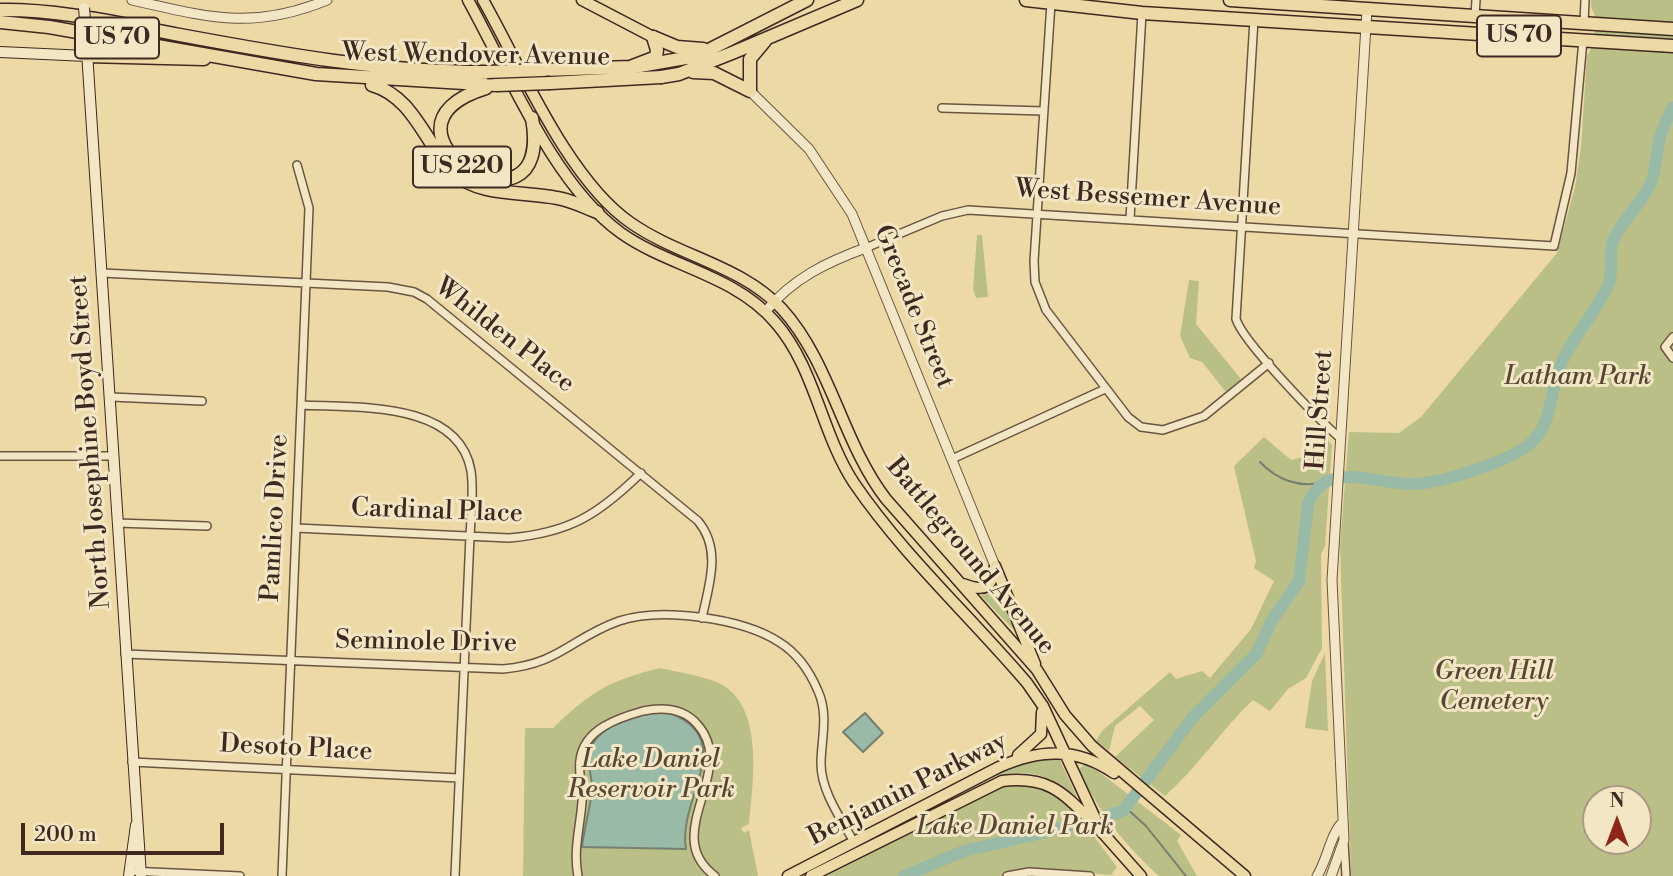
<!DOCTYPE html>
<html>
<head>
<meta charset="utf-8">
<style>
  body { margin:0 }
  #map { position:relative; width:1673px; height:876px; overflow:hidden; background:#edd9a6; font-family:"Libre Bodoni",serif }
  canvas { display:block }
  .north { position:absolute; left:1582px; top:785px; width:70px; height:70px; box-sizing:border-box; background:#f3e6c5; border:2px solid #ab9a83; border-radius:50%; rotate:0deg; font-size:19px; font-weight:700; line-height:28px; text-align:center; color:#3e2820 }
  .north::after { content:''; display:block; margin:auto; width:24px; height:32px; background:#8f2418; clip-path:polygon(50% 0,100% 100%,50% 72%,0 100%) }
  .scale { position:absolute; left:21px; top:823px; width:203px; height:32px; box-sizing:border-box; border:4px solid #3e2820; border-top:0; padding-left:9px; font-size:21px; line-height:24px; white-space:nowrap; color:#3e2820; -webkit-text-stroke:5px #f3e6c5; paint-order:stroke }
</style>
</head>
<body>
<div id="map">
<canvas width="1673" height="876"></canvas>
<div class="north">N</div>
<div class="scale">200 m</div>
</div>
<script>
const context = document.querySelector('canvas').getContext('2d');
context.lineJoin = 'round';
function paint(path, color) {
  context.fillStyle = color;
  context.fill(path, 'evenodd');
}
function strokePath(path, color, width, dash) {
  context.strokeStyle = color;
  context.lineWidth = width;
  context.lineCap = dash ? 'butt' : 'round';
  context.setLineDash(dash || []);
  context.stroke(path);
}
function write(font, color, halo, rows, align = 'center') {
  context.font = font + ' "Libre Bodoni",serif';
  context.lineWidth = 6;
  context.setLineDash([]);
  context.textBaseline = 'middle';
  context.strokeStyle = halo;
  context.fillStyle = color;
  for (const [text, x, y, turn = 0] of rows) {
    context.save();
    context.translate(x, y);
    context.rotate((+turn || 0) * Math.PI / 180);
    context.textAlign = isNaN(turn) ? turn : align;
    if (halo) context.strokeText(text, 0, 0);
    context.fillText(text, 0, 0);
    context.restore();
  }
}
paint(new Path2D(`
  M1591 0H1673V876H1351L1340 546 1349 432 1399 433 1421 417 1557 253 1575 187 1581 148 1587 56C1593 47 1598 28 1595 16 1593 10 1590 8 1591 0ZM1596 799H1638V841H1596Z
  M977 235H982L988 297 976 298 973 289Z
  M1189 280 1199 281 1196 324 1241 379 1226 392 1202 362 1190 358 1180 336Z
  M1264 437 1291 460 1316 454 1328 440 1332 445 1325 546 1321 554 1322 648 1306 678 1288 689 1270 711 1253 700C1221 730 1198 767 1165 796L1115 757 1154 720 1140 706 1115 726 1109 751 1096 741 1102 731 1170 672 1176 679 1202 671 1210 678 1251 629 1274 581 1254 568 1256 561 1234 466Z
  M996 583 1015 626 1013 629 981 596Z
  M1325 653 1328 731 1305 728 1312 681Z
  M660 668C678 672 697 675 714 681 766 700 753 782 749 824L741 828 744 833 749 830 758 876H523L525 728H553C592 691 608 681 660 668Z
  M1058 756 1079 801C1063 783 1042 772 1017 773 1009 773 1002 777 995 775L1026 761Z
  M1085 764 1098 771 1181 835 1177 841 1197 876H1159C1125 845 1097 811 1079 769Z
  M1035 784 1065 798 1117 867 1111 875 1033 868 1003 876H827L1002 785Z`), '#b9bf86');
const water = new Path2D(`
  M667 712C741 738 677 797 686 849L582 847C584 827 591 808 592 787 592 777 587 764 589 754 595 724 640 712 667 712Z
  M865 713 883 733 863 752 843 732Z`);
paint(water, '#99baa6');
strokePath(water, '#758070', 2);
strokePath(new Path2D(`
  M1260 462C1276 479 1300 489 1323 482
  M1125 807 1146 826 1186 876`), '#758070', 2);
strokePath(new Path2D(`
  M904 876 964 851 1055 830 1123 811 1193 717 1257 653 1271 622 1299 581 1308 504C1326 457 1379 486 1417 484 1444 482 1499 464 1523 449 1550 433 1549 403 1557 375 1568 340 1596 315 1609 283 1614 269 1608 254 1613 241 1621 220 1642 204 1651 183 1656 169 1656 156 1659 142 1661 130 1668 118 1673 107`), '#99baa6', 12);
const minor = new Path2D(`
  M1051 3 1034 261 1035 282 1046 310 1128 417 1141 427 1163 430 1204 416 1269 363
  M1475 16 1476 0
  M1254 19 1236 319C1243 342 1319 420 1340 438
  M1584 23 1585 0
  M942 108 1043 111
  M1130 219 1142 13
  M868 247 942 216 968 210 1554 246 1571 173 1583 40
  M102 273 388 287 414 292 427 299 698 521C722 550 709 584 702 618
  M1673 337 1665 347 1673 358
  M111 397 202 401
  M302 405C354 408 459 400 471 471 474 491 471 515 470 536L455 876
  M0 456H113
  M952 459 1105 389
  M117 523 207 526
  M296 528 509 538C569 533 598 515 641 473
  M125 654 503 669C560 664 571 638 619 621 661 607 742 618 779 642 797 653 810 672 818 691 829 715 821 740 821 764 821 791 841 819 854 842
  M132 762 459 778
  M1344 842 1346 876
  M129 871 240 876
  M282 876 309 208 297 165
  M578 876C573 850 580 828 582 802 583 789 578 773 580 760 584 729 618 718 643 711 663 707 683 708 697 724 740 771 658 834 715 876
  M1007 876 1029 872 1090 876`);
const tertiary = new Path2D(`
  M132 0C207 17 252 31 327 0
  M750 91 809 149 852 214 995 566
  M765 312C793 278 827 262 868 247
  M1317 876C1327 861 1331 833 1342 823
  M1331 876 1344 840 1332 580 1367 9`);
const secondary = new Path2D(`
  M0 52 87 56
  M87 52 141 876
  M129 876 136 825`);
const primary = new Path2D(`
  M468 0C508 72 554 185 621 233 669 267 735 275 775 322 815 367 821 433 854 483 903 555 970 616 1027 683L1043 706 1101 831 1141 876
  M483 0C521 67 568 180 631 223 680 257 741 265 782 309 831 363 842 442 886 499L1037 670 1065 715 1092 746 1245 876
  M582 0 653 37
  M995 566 1035 664
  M963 584C984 592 992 589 995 566
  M1018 755 1041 734 1042 712
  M788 876 999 767C1040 749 1076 747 1114 773
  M811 876 1002 781C1046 776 1061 790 1090 820`);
const trunk = new Path2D(`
  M1026 0 1142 13 1673 46
  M1230 0 1673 29
  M653 37 677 47 703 49
  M634 67 697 56 807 0
  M693 72 714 73 750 91
  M661 77 679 74 732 53 857 0
  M750 91V59L765 41`);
const motorway = new Path2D(`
  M0 10C60 9 121 24 180 35 282 54 382 72 487 72
  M0 22 49 27 316 74 497 85
  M87 56 204 59
  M543 70 630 67 656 57 657 50 653 37
  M550 83 661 77
  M372 85C414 97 425 144 454 173 480 197 524 191 557 198 571 200 584 207 597 212
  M486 88C353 129 556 253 532 118`);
strokePath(minor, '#6a5442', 10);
strokePath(tertiary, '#6a5442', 11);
strokePath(secondary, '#3e2820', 12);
strokePath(primary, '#3e2820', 13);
strokePath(trunk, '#3e2820', 15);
strokePath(motorway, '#3e2820', 15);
strokePath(minor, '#f3e6c5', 7);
strokePath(tertiary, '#f3e6c5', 9);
strokePath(secondary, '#f3e6c5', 10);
strokePath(primary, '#edd9a6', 10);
strokePath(trunk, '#edd9a6', 12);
strokePath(motorway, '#edd9a6', 12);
const secondaryBridge = new Path2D(`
  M84 8 87 44`);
const motorwayBridge = new Path2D(`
  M487 72 543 70
  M497 85 550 83`);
strokePath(secondaryBridge, '#3e2820', 12, []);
strokePath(motorwayBridge, '#3e2820', 15, []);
strokePath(secondaryBridge, '#f3e6c5', 10);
strokePath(motorwayBridge, '#edd9a6', 12);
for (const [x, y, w] of [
  [1519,36,84],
  [117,38,84],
  [462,167,98]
]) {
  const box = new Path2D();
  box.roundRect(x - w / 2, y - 20.5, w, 41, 5);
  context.fillStyle = '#f3e6c5';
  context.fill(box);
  strokePath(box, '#3e2820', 2);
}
write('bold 24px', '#3e2820', null, [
  ["US 70",1519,36],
  ["US 70",117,38],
  ["US 220",462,167]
]);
write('26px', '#3e2820', '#f3e6c5', [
  ["West Wendover Avenue",476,56,1],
  ["West Bessemer Avenue",1148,199,4],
  ["Grecade Street",913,307,68],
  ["Whilden Place",504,336,38],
  ["Hill Street",1321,410,-86],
  ["North Josephine Boyd Street",91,442,-94],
  ["Cardinal Place",437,512,2],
  ["Pamlico Drive",276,518,-87],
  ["Battleground Avenue",970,557,50],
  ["Seminole Drive",426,643,1],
  ["Desoto Place",296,749,3],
  ["Benjamin Parkway",908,790,-27]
]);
write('italic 26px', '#574634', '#f3e6c5', [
  ["Latham Park",1578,378],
  ["Green Hill",1494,673],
  ["Cemetery",1494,703],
  ["Lake Daniel",651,761],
  ["Reservoir Park",651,791],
  ["Lake Daniel Park",1015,828]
]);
</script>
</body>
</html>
